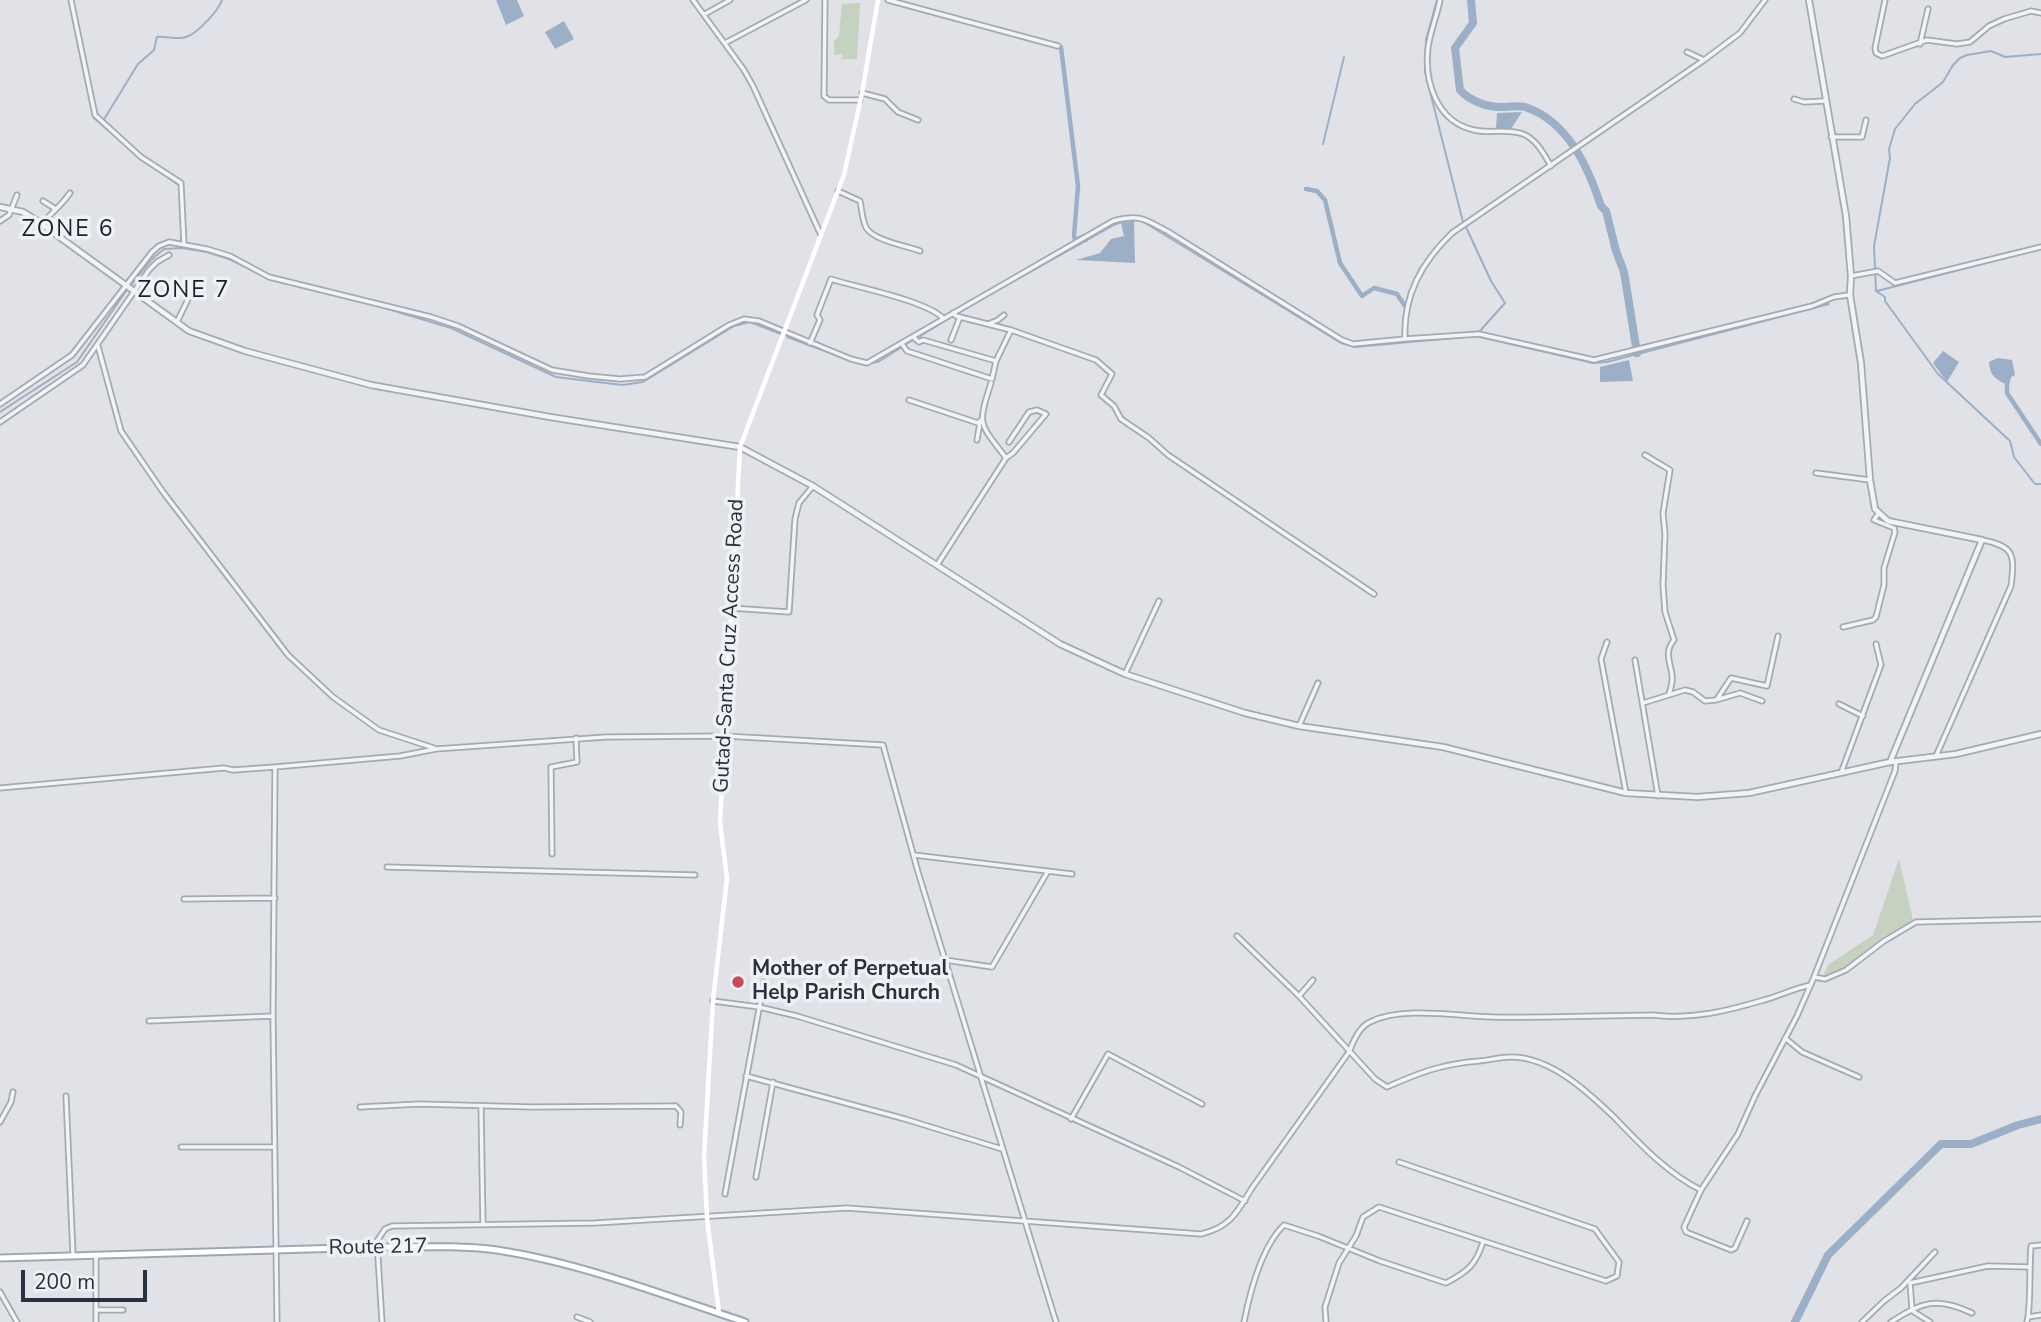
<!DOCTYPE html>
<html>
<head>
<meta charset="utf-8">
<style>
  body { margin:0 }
  #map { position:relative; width:2041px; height:1322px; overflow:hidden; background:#e0e2e8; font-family:"Nunito Sans",sans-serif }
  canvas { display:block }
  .scale { position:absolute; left:21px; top:1270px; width:126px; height:32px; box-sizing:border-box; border:4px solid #29303e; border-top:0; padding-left:9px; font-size:21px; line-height:24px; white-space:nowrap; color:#29303e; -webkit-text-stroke:5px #eff1f5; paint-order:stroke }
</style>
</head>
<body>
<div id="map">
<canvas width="2041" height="1322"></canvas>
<div class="scale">200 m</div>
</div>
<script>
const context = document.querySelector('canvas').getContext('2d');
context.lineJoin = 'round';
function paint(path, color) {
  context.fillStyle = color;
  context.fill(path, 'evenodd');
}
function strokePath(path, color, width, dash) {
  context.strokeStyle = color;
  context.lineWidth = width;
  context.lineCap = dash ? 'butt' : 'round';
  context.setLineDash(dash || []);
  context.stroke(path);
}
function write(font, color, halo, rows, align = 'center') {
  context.font = font + ' "Nunito Sans",sans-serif';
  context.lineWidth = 7;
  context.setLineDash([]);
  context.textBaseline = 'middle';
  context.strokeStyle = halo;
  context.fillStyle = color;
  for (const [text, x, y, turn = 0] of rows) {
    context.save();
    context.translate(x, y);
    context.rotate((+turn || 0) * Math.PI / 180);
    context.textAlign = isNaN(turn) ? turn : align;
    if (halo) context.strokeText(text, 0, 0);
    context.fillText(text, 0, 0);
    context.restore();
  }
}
paint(new Path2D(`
  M860 3 857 59H841L843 54 834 55V41L839 36 842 4Z
  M1899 859 1913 920 1883 937 1844 968 1823 976 1828 965 1873 935Z`), '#c5d1c1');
paint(new Path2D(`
  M496 0H517L524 16 506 25Z
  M564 21 574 39 555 49 545 32Z
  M1522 112 1511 129 1496 128 1497 113Z
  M1134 220 1135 263 1076 260 1100 253 1111 239 1124 236 1121 223Z
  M1943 351 1959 362 1947 382 1933 363Z
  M1998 358 2012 360 2015 375 2011 377 2009 386C1996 379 1990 377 1989 362Z
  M1629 360 1633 381 1600 382V367Z`), '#9dafc6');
strokePath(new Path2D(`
  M1437 0 1426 40 1425 72 1463 222
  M77 39 94 118 122 142
  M103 121 138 64 154 50 157 37C166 36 178 40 186 37 197 34 219 10 222 0
  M1323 144 1344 57
  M142 159 180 186
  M181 219V239
  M1142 221 1341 343 1355 347 1476 336 1593 363 1607 362 1829 304
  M1465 225 1491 281 1505 303 1479 332
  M1876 291 1874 246 1890 158 1889 149 1895 129 1915 104 1943 82 1953 65 1960 58 1967 55 1991 51 2005 57 2041 54
  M1876 291 1885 297V301L1938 374 2010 441 2014 457 2035 484H2041
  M1877 291 2041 249
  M375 305 451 328 556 377 622 385 643 382 734 326 750 322 781 334
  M957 313 1114 225 1127 220
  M787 337 860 364 878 362 902 347
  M917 338 953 316
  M905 345 913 340
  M0 412 77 362 124 294 152 259 164 249 182 248 207 252 229 259 262 275`), '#9dafc6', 2);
strokePath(new Path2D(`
  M1061 47 1078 186 1074 236 1075 240 1084 236 1086 240
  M1306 189 1317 191 1325 200 1340 263 1362 296 1374 288 1397 294 1405 306
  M2007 385V393L2041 444`), '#9dafc6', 4.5);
strokePath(new Path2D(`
  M1471 0 1473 23 1455 48 1460 90C1470 101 1488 108 1504 107 1510 107 1519 105 1525 107 1568 121 1588 167 1601 206L1606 211 1616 251 1624 272 1637 353
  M1795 1322 1828 1255 1941 1144H1971L2018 1125 2041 1119`), '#9dafc6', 8);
const minor = new Path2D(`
  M71 0 95 115 141 157 181 183 184 244
  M693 0 744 70 753 86 820 233
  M825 0 824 96 829 100H860
  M888 0 1058 46
  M1440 0C1437 16 1430 32 1428 48 1424 82 1437 122 1474 130 1489 134 1508 128 1523 134 1536 139 1544 154 1551 166
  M1885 0 1875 48 1876 53 1882 56 1927 40 1957 44 1970 42 1989 26 2004 19 2031 11 2041 13
  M705 14 730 0
  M725 43 806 0
  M1920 44 1928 9
  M1687 52 1704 60
  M862 93 885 99 898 112 918 120
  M1794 99 1804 102 1825 101
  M1831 137H1862L1866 120
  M838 191 860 201C862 210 862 221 867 229 876 241 907 246 920 251
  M43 201 54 208
  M0 221 9 215 17 195
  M42 224C51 213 62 205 70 193
  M1851 276 1878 271 1895 283 2041 247
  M953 313 956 316 1011 330 1096 360 1112 374 1101 395 1114 406 1121 419 1149 438 1168 455 1374 594
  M177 322 190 295
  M988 324 998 320 1004 315
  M913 337 919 342 923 340 996 361
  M1405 339 1479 334 1594 360 1812 306 1834 297 1849 295
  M951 340 960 317
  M810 343 820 320 817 315 831 279C859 288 924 300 943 318
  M902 344 907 351 992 379 996 361 1011 330
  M98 346 121 431 163 492 288 655 333 697 379 730 434 748
  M991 383C977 427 979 422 1006 458
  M909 400 978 423 981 420
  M0 404 72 355 152 252 159 246 169 242 207 249 230 256 269 277 431 317 458 326 552 370 589 376 620 379 645 377 729 325 744 319 759 321 851 359 867 363 1113 221C1140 214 1144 219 1167 231L1342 340 1353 344 1405 339C1403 295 1422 262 1452 233L1704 60 1740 33 1765 0
  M0 422 83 365 149 270 157 262 169 255
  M977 440 980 422
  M1645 455 1670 470 1663 513 1665 534 1663 585 1665 612 1674 640C1664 652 1670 661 1672 675 1673 682 1671 688 1669 694
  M1816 473 1870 480
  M937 565 1006 458 1013 453 1046 414 1037 410 1029 412 1009 442
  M731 608 789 612 795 519 799 503 813 486
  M1843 627 1873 620 1876 617 1884 585V568L1895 532 1894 528 1874 520 1878 514
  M1607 642 1601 659 1626 793
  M1635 660 1658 796
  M1125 674 1159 601
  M1717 699 1731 678 1767 686 1778 636
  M1643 703 1685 690 1693 692 1705 701 1716 700 1740 693 1762 701
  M1839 704 1863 716
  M1299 726 1318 683
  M1936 756 2011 586C2015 554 2014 546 1982 540
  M275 767 273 1016 277 1322
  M1841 773 1881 665 1876 644
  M0 788 224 768 233 770 275 767 400 756 436 749 606 737 725 736 883 745 918 872 1056 1322
  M552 854 551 767 577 762 576 738
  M914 855 1072 874
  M387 867 695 875
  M184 899 275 898
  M1237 936 1299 996 1375 1079 1387 1087C1421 1072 1442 1064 1479 1061 1490 1060 1500 1057 1511 1057 1551 1057 1588 1092 1615 1118 1640 1144 1668 1174 1701 1190
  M945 960 992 967 1048 871
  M1814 977 1825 979 1846 970 1884 941 1916 922 2041 919
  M1299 996 1313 980
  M713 1001 759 1007 797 1016 956 1065 1179 1167 1245 1201
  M149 1021 273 1016
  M1785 1038 1802 1052 1859 1077
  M746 1076 905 1119 1002 1149
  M66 1096 73 1255
  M481 1106 483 1225
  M360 1107 420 1104 532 1107 676 1106 681 1112 680 1125
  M1071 1119 1108 1054 1202 1104
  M0 1122 11 1102 13 1092
  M181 1147H274
  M756 1177 773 1082
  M725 1194 764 982
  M1747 1221 1735 1248 1731 1250 1686 1232 1684 1227 1701 1190 1738 1134 1755 1096 1797 1016 1814 977 1895 771 1896 762
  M1910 1283 1988 1266 2030 1267
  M1910 1283 1912 1309
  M0 1292 17 1322
  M96 1310H123
  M1911 1310 1930 1322
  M577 1317 590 1322
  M2028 1317C2031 1293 2029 1270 2031 1246L2041 1245
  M96 1322V1256
  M382 1322 377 1241 385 1229 392 1226 595 1223 847 1208 1201 1234C1231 1227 1237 1212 1252 1188L1349 1052C1353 1042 1359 1027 1370 1022 1402 1006 1456 1016 1492 1017 1545 1018 1599 1016 1652 1015 1691 1020 1727 1011 1764 1000 1780 996 1794 988 1811 985
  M1244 1322C1250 1292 1262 1246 1284 1225L1318 1236 1380 1261 1446 1283C1467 1272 1476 1265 1483 1242
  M1326 1322 1325 1307 1339 1263 1356 1236 1363 1217 1379 1207 1606 1281 1617 1276 1619 1262 1595 1229 1399 1162
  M1862 1322 1884 1301 1901 1288 1935 1252
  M1891 1322C1922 1302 1937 1296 1972 1313
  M2027 1322 2028 1317 2041 1315`);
const tertiary = new Path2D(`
  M1809 0 1846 216 1851 276 1850 295 1861 363 1870 480 1875 509 1888 521 1982 540 1890 762
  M0 207 23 212 36 220 189 331 245 351 371 385 550 417 740 447 813 486 1060 644 1125 674 1245 713 1299 726 1443 747 1626 793 1697 797 1749 793 1890 762 1956 754 2041 734`);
const primary = new Path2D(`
  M0 1258 378 1247C417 1247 458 1245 497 1250 581 1263 664 1295 745 1322`);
strokePath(minor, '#a5a9b2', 7);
strokePath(tertiary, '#a5a9b2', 8);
strokePath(primary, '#a0a7b3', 9);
strokePath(minor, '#f2f3f6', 3.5);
strokePath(tertiary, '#f2f3f6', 4.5);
strokePath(new Path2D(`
  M719 1313 707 1218 704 1157 713 1001 727 878 720 823 740 447 844 175 862 93 878 0`), '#fff', 4.5);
strokePath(primary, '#fff', 5);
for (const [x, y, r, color] of [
  [738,982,7,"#c54c5a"]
]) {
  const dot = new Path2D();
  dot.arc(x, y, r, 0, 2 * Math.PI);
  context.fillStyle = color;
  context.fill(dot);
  strokePath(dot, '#eff1f5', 2.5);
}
write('21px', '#29303e', '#eff1f5', [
  ["Gutad-Santa Cruz Access Road",730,646,-87],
  ["Route 217",378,1248,-1]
]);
write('bold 21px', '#29303e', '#eff1f5', [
  ["Mother of Perpetual",752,970],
  ["Help Parish Church",752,994]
], 'left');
context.letterSpacing = '2px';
write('23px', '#1c212f', '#eff1f5', [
  ["ZONE 6",68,230],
  ["ZONE 7",184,291]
]);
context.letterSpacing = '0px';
</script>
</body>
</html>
